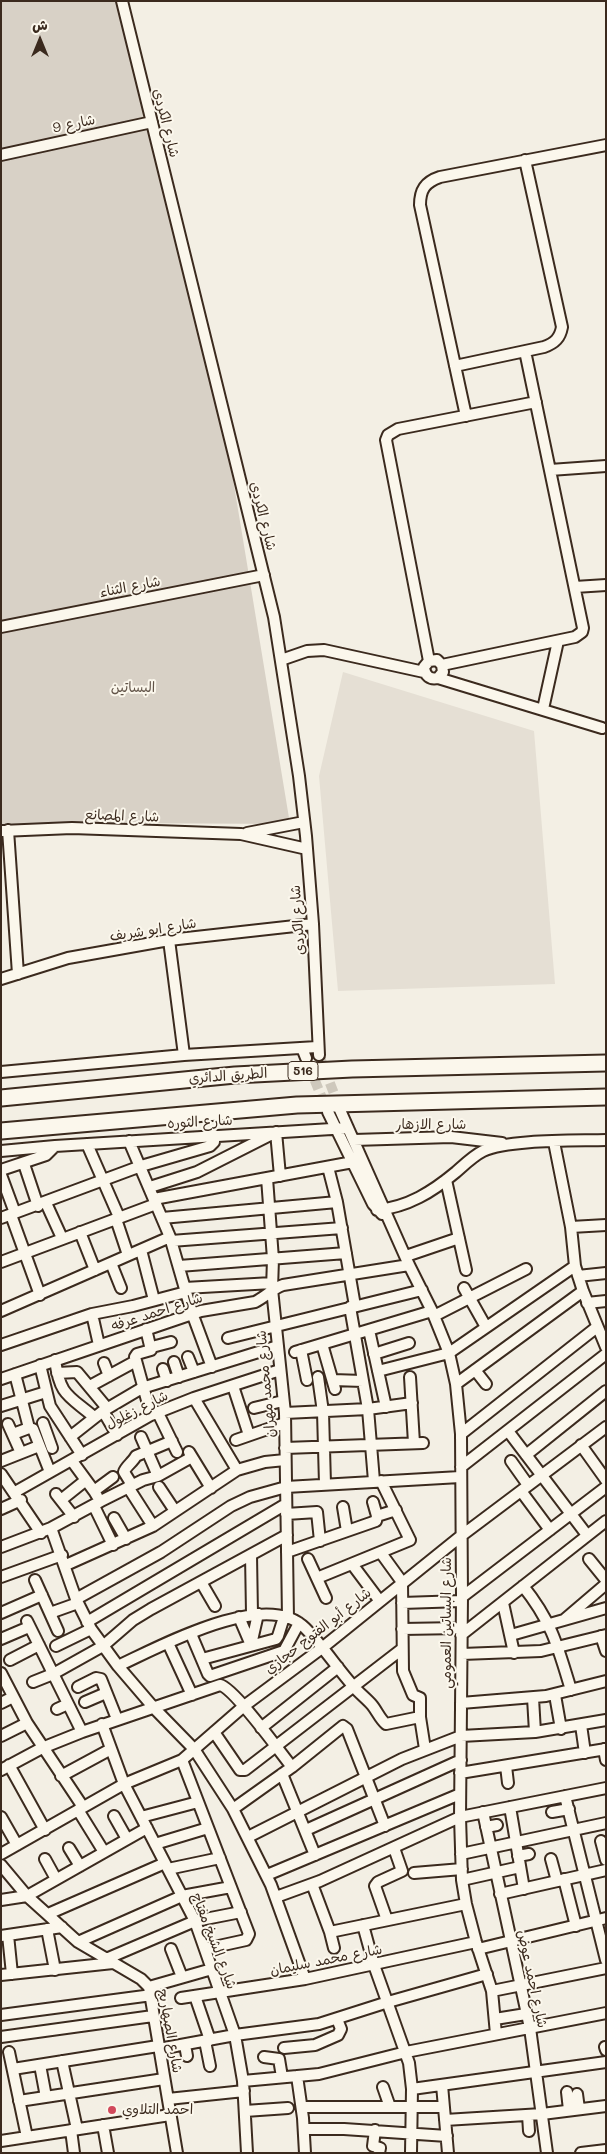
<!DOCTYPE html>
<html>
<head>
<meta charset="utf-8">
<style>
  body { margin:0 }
  #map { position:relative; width:607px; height:2154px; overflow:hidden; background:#f3efe4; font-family:Mali,"Playpen Sans Arabic",sans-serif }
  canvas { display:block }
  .frame { position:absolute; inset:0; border:2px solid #3b2a1e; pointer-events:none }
  .north { position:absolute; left:15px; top:15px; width:50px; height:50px; -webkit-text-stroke:4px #fbf7ec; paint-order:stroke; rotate:0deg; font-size:14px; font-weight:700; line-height:20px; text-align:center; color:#3b2a1e }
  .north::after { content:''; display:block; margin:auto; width:18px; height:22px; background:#3b2a1e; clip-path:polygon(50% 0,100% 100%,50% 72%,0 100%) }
</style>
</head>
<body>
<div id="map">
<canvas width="607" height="2154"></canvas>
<div class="frame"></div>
<div class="north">ش</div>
</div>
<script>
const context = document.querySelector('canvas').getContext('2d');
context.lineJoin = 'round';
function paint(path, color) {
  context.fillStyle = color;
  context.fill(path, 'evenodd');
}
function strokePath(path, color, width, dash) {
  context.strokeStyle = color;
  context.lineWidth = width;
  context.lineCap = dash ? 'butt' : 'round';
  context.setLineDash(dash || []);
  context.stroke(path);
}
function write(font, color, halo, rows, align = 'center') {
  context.font = font + ' Mali,"Playpen Sans Arabic",sans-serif';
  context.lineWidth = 4;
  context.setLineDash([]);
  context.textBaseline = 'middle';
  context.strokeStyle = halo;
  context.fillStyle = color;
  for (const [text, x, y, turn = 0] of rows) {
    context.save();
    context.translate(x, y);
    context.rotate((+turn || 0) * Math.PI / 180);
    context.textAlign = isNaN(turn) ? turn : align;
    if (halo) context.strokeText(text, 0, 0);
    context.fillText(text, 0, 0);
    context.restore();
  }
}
paint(new Path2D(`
  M343 672 534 731 555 984 338 991 319 776Z`), '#e5dfd4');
paint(new Path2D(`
  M1 1H119L233 479 290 824 101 823 1 828Z`), '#d8d1c6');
strokePath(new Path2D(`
  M319 1055 340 1109
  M309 1066 326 1108`), '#cec8bc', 10, [10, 5]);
const minor = new Path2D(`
  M122 1 274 617 299 776 306 836 313 924 319 1055
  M1 155 152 122
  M455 366 544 347C555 343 560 338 562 327L525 160
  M466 416 420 205C420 190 425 182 440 177L606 145
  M550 470 606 466
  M575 587 606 585
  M1 627 264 575
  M281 660 307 651 324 650 424 672
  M429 661 386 440 388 435 398 429 536 402
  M442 665 575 637 582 632 583 628 525 351
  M438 678 443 672 442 665 437 660 429 661 424 667C425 676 430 680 438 678L602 728
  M543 709 558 641
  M8 830 18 974
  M1 831 72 828 241 834 307 849
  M247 833 304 822
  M169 940 184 1055
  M1 979 68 958 169 940 313 924
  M302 1048 306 1058
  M1 1072 184 1055 317 1047
  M340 1110 409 1265 432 1311 449 1353 456 1384 461 1434 462 1597 460 1817 462 1880 466 1904 476 1942 492 1991 496 2034
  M328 1112 373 1204 382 1214
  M354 1140 451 1137 502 1143
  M129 1141 170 1237 192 1313 212 1367
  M554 1142 571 1227 575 1266 583 1291 606 1347
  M87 1144 119 1217
  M1 1151 55 1146 348 1128
  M24 1164 38 1206
  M328 1167 337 1202 355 1306
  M1 1170 46 1155 55 1146
  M1 1175 15 1213
  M267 1178 273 1259 272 1289 285 1413 288 1618
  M446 1180 466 1270
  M150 1187 197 1172 276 1132 280 1176
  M154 1199 353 1162
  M46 1203 62 1238
  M377 1210C408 1207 432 1192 456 1172 464 1165 473 1156 483 1151 508 1139 576 1141 606 1140
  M11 1215 40 1295
  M1 1218 141 1166 210 1146 214 1142V1135
  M162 1218 337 1202
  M116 1219 128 1255
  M571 1227 606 1225
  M80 1232 95 1270
  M171 1241 342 1228
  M141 1250 154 1300
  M406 1256 459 1238
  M1 1262 156 1204
  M111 1263 121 1288
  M179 1266 346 1253
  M578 1276 606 1273
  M185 1288 272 1283
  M464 1288 486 1327
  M587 1303 606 1301
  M350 1307 368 1409 374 1481
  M1 1311 170 1237
  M92 1314 99 1345
  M434 1316 526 1269
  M146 1329 151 1350 137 1354 135 1357 151 1415
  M369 1330 386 1407
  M228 1338 422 1290
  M322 1344 335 1389
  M1 1345 92 1314 133 1306 186 1292
  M152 1347 171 1342
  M301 1350 307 1380
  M295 1352 432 1311
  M374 1354 409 1343
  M188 1357 194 1372
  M55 1360C60 1396 68 1395 94 1417
  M174 1362 179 1377
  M104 1363 109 1376
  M40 1365 50 1406 82 1455
  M163 1369 167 1381
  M475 1370 486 1384
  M378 1371 449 1353 575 1266
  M57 1373 77 1372 107 1408
  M15 1374 29 1428
  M318 1377 323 1412 325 1484
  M410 1377 414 1443
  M1 1379 201 1311 255 1302C265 1297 272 1289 283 1285L409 1265
  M333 1380 363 1381
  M456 1384 583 1291
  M90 1386 136 1361
  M233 1386 249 1435
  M194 1398 237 1470
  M1 1406 46 1392
  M254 1408 283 1401
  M103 1411 117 1435
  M158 1413 177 1452
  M285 1413 368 1409 412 1403
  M43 1423 52 1448
  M8 1424 21 1453
  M508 1431 587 1535
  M13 1434 29 1428 33 1429 50 1472
  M461 1434 597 1327
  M70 1437 103 1411 142 1388 278 1346
  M141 1437 158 1476
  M236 1440 285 1423
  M581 1445 606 1480
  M285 1448 423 1443
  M189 1452 211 1488
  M526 1455 606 1391
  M1 1461 39 1446
  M72 1461 94 1491
  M511 1461 528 1485
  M461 1467 606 1354
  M1 1474 41 1533
  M132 1485 124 1472C125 1467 133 1462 136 1456L172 1441
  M128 1487 153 1526
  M159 1487 175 1511
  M521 1491 550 1530
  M15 1492 151 1415 194 1398 280 1370
  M56 1494 74 1517
  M97 1496 94 1491 113 1477
  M61 1500 86 1480
  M94 1506 113 1545
  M343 1507 347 1531
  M1 1509 21 1500
  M286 1514 317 1512 320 1541
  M377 1516 396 1510
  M114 1518 126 1539
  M51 1528 76 1599 91 1629 118 1666 154 1708 194 1749 233 1809 271 1885 305 1979
  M1 1547 51 1528 101 1501 143 1480 158 1476 192 1457
  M287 1552 376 1521 377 1516 373 1502
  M381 1553 402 1582 403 1671 413 1695 420 1698V1717L425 1749
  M251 1555 252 1614
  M308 1559 326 1598
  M589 1559 606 1580
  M352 1564 379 1600
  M66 1565 153 1526 237 1470 265 1462 285 1460
  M1 1577 62 1555
  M317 1578 410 1540 381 1481
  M35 1580 58 1631
  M201 1582 215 1606
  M523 1586C552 1622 558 1647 571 1690
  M462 1597 606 1487
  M76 1599 161 1552 231 1506 250 1497 286 1487 460 1477
  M402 1603 462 1601
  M503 1603 514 1653
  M1 1613 42 1595
  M50 1613 78 1603
  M239 1617 251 1645
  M565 1619 606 1584
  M27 1621 82 1732
  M87 1622 286 1504
  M402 1629 461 1628
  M191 1634 208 1674 210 1676 284 1651 299 1623
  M461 1635 606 1521
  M511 1635 606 1608
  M601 1636 606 1651
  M1 1639 29 1627
  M168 1643 192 1695
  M251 1645 258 1614
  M56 1646 91 1629
  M462 1654 541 1651 606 1635
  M202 1659 276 1639 278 1636 284 1617
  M10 1660 39 1645
  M118 1666C159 1647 266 1588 305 1628 323 1646 337 1668 354 1687 359 1693 367 1699 372 1705 377 1711 380 1719 386 1724L420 1717
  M1 1673 27 1723 83 1807
  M33 1682 53 1674 103 1646 133 1620 151 1609 287 1535
  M78 1687 96 1678 101 1679 117 1719
  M555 1695 561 1729
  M533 1698 535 1732
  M85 1702 106 1693
  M1 1703 13 1697
  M461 1703 546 1696 606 1681
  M57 1709 68 1704
  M102 1724 124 1784 195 1921 235 2035 243 2081 247 2153
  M581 1725 585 1753
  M261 1728 338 1667
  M214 1732 240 1770H245L402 1649
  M1 1736 27 1723
  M604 1749 606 1760
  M182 1760 249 1934 246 1940 205 1949
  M9 1765 45 1830
  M506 1766 508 1783
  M1 1770 42 1748 82 1732 220 1685C234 1688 280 1752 292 1767
  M460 1773 606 1749
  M282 1774 315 1855
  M61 1776 111 1749
  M565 1796 606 1960
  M510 1807 524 1889
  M233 1809 292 1767 343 1726 347 1729 385 1826
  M78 1810 104 1852
  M483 1812 530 2028 547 2153
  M552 1812 569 1809
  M114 1816 127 1839
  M1 1817 17 1845
  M141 1817 198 1802
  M486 1827 497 1825
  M306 1830 461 1760
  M248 1837 402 1759 461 1736 535 1732 606 1720
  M601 1841 606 1860
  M155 1844 208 1828
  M69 1848 80 1866
  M1 1854 124 1784 182 1760 244 1706 322 1648 461 1536 606 1427
  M461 1854 606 1823
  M518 1856 529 1854
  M45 1859 56 1879
  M551 1859 557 1881
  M1 1865 27 1896 78 1942 141 1979 149 1987 177 2153
  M168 1869 220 1858
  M414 1873 462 1869
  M267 1875 460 1794
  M564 1879 576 1926
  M462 1880 520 1867
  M312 1884 330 1932
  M500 1894 606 1870
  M276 1897 320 1881 460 1817 606 1788
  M1 1900 27 1896 147 1828
  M48 1914 165 1863
  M387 1920 375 1886 378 1882 402 1871 394 1848
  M363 1925 374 1965 409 2063 412 2089 411 2153
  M47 1929 55 1970
  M8 1935 12 1974
  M1 1936 62 1927
  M78 1942 182 1896 231 1887
  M334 1948 330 1932 466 1904
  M171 1949 182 1977
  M478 1949 606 1918
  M106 1959 195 1921 241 1912
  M1 1975 113 1963
  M149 1987 212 1969
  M492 1991 606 1968
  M195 1996 210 2040
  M181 1998 305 1979 476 1942
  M1 2015 152 1995
  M495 2019 526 2014
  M1 2037 153 2016
  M205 2041 210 2066
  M185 2045 187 2056
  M605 2047 606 2050
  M284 2048 315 2045 338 2035 341 2029 337 2019
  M159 2049 235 2035 319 2024 388 2002 487 1974
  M9 2052 27 2137
  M264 2057 279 2059 282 2077
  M62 2061 77 2129
  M40 2065 46 2097
  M13 2069 158 2046
  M297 2076 303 2118 305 2153
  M243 2081 319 2074 406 2052 606 2013
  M442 2085 448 2153
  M383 2087 390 2107
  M412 2089 606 2062
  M567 2092 569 2110
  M577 2094 579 2109
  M168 2099 244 2091
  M19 2101 164 2079
  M302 2107H444
  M245 2111 288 2108
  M528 2115 529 2131
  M445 2120 542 2114 606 2106
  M103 2125 108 2153
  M304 2129H344L447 2136
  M71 2130 74 2153
  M375 2130 373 2146 380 2148 379 2153
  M1 2141 170 2115
  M581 2153 606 2150`);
const highway = new Path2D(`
  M1 1098 235 1075 352 1069 606 1063
  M1 1131 297 1105 606 1097`);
strokePath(minor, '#3b2a1e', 14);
strokePath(highway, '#3b2a1e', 19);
strokePath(minor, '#fbf7ec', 10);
strokePath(highway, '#fbf7ec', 15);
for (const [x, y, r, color] of [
  [112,2110,5,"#d1495b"]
]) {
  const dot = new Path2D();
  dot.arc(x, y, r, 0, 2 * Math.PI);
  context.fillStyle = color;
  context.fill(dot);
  strokePath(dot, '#fbf7ec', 2);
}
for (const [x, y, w] of [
  [303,1071,30]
]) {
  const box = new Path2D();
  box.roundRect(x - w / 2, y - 9.5, w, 19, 4);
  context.fillStyle = '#fbf7ec';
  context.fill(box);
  strokePath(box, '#3b2a1e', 1);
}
write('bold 12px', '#3b2a1e', null, [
  ["516",303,1071]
]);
write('14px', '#3b2a1e', '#fbf7ec', [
  ["شارع الكردى",166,123,76],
  ["شارع 9",74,124,-12],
  ["شارع الكردى",263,516,76],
  ["شارع الثناء",130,587,-11],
  ["شارع المصانع",122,816,2],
  ["شارع الكردى",298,920,-94],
  ["شارع ابو شريف",153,930,-9],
  ["الطريق الدائري",228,1076,-4],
  ["شارع الثوره",200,1122,-3],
  ["شارع الازهار",431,1125],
  ["شارع احمد عرفه",157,1312,-18],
  ["شارع محمد مهران",266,1384,-95],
  ["شارع زغلول",137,1410,-27],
  ["شارع البساتين العمومي",447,1623,-90],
  ["شارع أبو الفتوح حجازي",318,1631,-38],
  ["شارع الشيخ مفتاح",214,1941,69],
  ["شارع محمد سليمان",326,1960,-11],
  ["شارع احمد عوض",532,1979,78],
  ["شارع الصهاريج",170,2031,80]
]);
write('14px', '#625448', '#fbf7ec', [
  ["البساتين",133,688]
]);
write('14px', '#3b2a1e', '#fbf7ec', [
  ["احمد التلاوي",122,2110]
], 'left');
</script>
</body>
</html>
